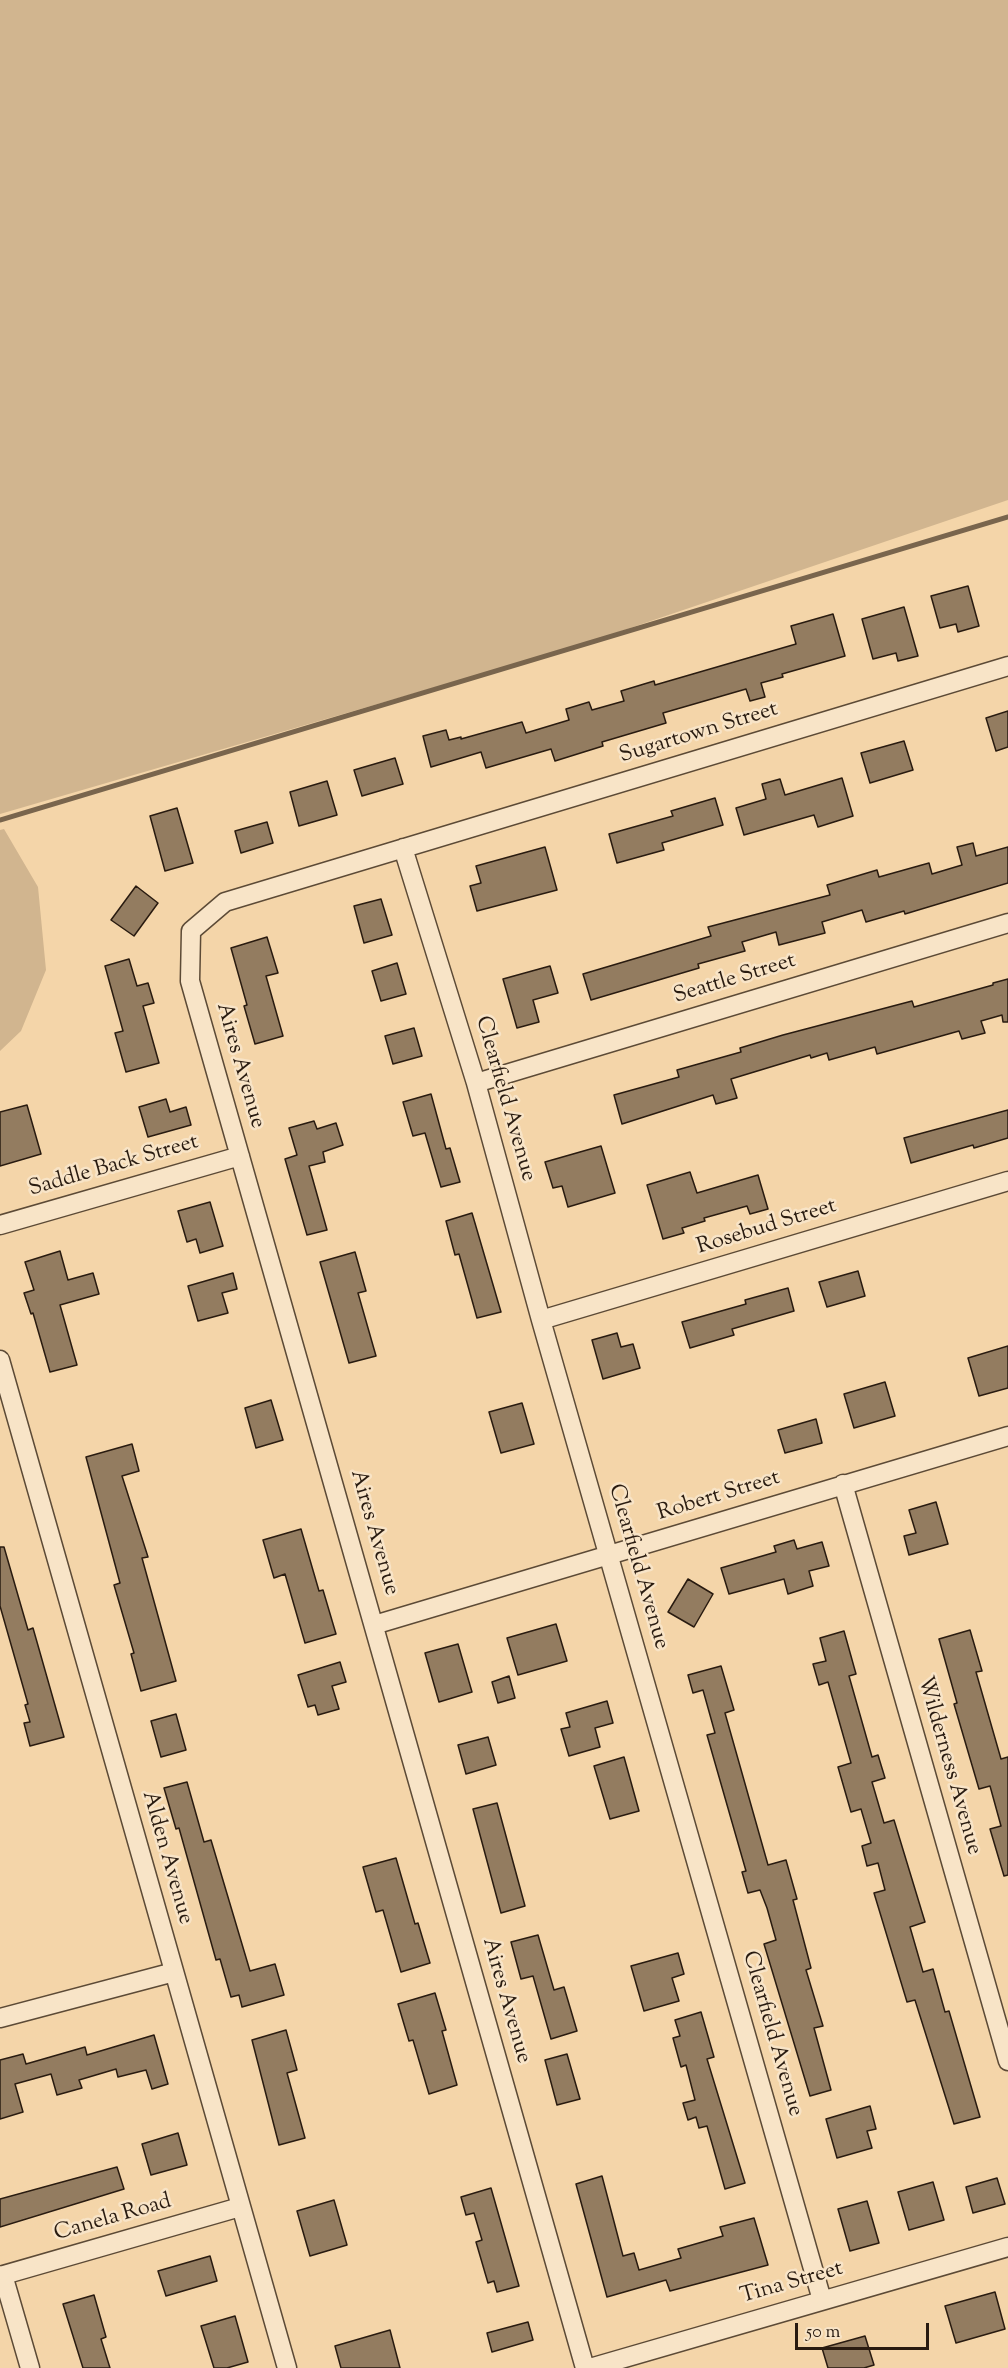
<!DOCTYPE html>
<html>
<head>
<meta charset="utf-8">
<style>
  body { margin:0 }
  #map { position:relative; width:1008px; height:2368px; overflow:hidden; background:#f4d5a9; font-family:"Sorts Mill Goudy",serif }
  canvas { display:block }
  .scale { position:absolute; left:795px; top:2323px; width:134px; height:27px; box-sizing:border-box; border:3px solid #291b10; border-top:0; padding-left:8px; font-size:18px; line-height:21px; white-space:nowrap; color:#291b10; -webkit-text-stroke:4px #f8e4c7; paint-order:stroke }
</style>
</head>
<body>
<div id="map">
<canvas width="1008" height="2368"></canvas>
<div class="scale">50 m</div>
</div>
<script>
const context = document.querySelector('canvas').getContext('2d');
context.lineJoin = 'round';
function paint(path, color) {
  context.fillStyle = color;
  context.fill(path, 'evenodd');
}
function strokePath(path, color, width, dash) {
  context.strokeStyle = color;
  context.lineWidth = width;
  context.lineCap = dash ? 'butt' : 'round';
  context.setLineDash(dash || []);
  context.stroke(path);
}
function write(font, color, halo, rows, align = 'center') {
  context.font = font + ' "Sorts Mill Goudy",serif';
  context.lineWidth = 5;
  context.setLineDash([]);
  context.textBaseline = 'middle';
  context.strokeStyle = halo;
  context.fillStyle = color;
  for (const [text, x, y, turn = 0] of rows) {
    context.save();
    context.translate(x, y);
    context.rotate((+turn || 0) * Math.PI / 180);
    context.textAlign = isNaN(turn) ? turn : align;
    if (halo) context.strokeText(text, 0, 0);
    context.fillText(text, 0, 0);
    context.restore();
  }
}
paint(new Path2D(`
  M0 0H1008V500L580 645 0 814Z
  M4 829 38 887 46 970 21 1031 0 1051V830Z`), '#d1b58f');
strokePath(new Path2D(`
  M0 820 1008 517`), '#79654d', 5);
const building = new Path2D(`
  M968 586 979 626 958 632 956 624 940 628 931 596Z
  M904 607 918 656 898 661 896 653 873 659 862 619Z
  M833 614 845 656 782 674 783 677 761 683 765 697 750 701 746 689 663 713 666 723 602 742 603 746 555 761 551 749 486 768 481 752 431 767 423 736 446 730 449 740 461 737V739L522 722 526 733 569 720 566 709 589 702 592 710 624 701 621 691 654 681 655 685 796 644 791 626Z
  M1008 711V747L996 751 986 718Z
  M904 741 913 770 870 783 861 753Z
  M395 758 403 784 362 796 354 770Z
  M842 778 853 816 818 827 814 815 744 835 736 808 766 799 762 784 780 779 785 795Z
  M327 781 337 815 299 826 290 792Z
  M715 798 723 825 662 843 664 850 617 863 609 834 673 816 671 811Z
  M177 808 193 863 165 871 150 816Z
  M267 822 273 843 241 853 235 831Z
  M973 843 976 856 1008 847V883L905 914 904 911 866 922 862 910 822 922 825 933 779 945 776 932 742 942 745 951 698 964 699 968 591 1000 583 974 711 936 708 927 830 895 827 885 877 870 879 877 929 863 932 874 962 865 957 847Z
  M545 847 557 890 477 911 470 886 481 883 476 866Z
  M136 886 158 903 134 936 111 920Z
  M381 899 392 935 364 943 354 906Z
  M267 937 278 973 266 976 283 1036 255 1044 244 1006 247 1005 231 948Z
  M129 959 137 986 148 983 154 1003 143 1006 159 1063 126 1072 115 1033 123 1031 105 966Z
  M397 963 406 994 381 1001 372 971Z
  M550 966 558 993 533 1000 539 1022 517 1028 503 979Z
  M1008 979V1022H1003L1002 1015 981 1021 985 1033 962 1039 959 1031 877 1054 875 1047 829 1060 827 1053 811 1058 810 1055 731 1079 737 1098 716 1104 713 1095 622 1124 614 1095 679 1077 677 1070 741 1052 740 1048 783 1035 912 1001 914 1007 993 985V983Z
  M414 1028 422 1056 393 1064 385 1036Z
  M431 1094 446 1149 450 1148 460 1182 441 1187 425 1133 413 1136 403 1102Z
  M166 1099 170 1112 186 1107 191 1125 148 1137 139 1107Z
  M27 1105 41 1154 0 1166V1112Z
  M1008 1110V1138L974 1148 973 1145 911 1163 904 1138Z
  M314 1121 317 1129 336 1123 343 1145 323 1152 325 1162 309 1166 327 1230 307 1235 285 1159 297 1155 289 1128Z
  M601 1146 615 1193 568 1207 562 1186 553 1188 545 1162Z
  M690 1172 697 1193 758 1175 768 1209 750 1214 747 1206 704 1218 705 1221 682 1228 684 1233 663 1239 647 1185Z
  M210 1202 223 1246 200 1253 196 1239 187 1242 178 1211Z
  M472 1213 501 1312 477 1318 459 1254 455 1255 446 1221Z
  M60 1251 68 1280 93 1273 99 1294 60 1305 77 1365 50 1372 33 1313 31 1314 24 1293 34 1290 25 1262Z
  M355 1252 366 1291 358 1293 376 1356 349 1363 320 1262Z
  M858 1271 865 1296 827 1307 819 1282Z
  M233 1273 237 1289 222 1293 228 1313 198 1321 188 1286Z
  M788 1288 794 1311 732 1329 734 1335 690 1348 682 1322 746 1304 745 1300Z
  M617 1333 621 1347 633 1344 640 1368 603 1379 592 1340Z
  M1008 1346V1388L979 1396 968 1358Z
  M885 1382 895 1416 854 1428 844 1394Z
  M271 1400 283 1440 256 1448 245 1408Z
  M522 1403 534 1444 501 1453 489 1412Z
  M816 1419 822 1443 785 1453 778 1430Z
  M132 1444 139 1471 122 1476 148 1557 142 1558 176 1681 141 1691 131 1654 134 1653 114 1585 120 1583 86 1457Z
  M936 1502 948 1544 909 1555 904 1536 916 1533 909 1510Z
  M301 1529 319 1591 323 1590 336 1634 305 1643 285 1574 274 1578 263 1540Z
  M794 1540 797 1549 822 1542 829 1566 809 1571 813 1586 788 1594 784 1579 729 1594 721 1568 776 1552 774 1546Z
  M0 1547H4L28 1630 33 1628 64 1737 30 1746 24 1723 30 1722 25 1705 28 1704 0 1606Z
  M688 1579 713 1594 694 1627 668 1612Z
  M556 1624 567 1661 518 1675 507 1638Z
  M970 1630 982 1671 976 1672 1001 1759 1008 1757V1875L1004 1876 990 1829 1001 1826 990 1786 979 1789 954 1704 957 1703 939 1639Z
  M844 1631 856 1674 849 1676 872 1757 878 1755 885 1778 872 1782 884 1823 894 1820 925 1922 910 1927 923 1972 933 1969 945 2012 949 2011 980 2117 954 2124 915 2000 907 2002 874 1893 885 1890 878 1863 867 1866 862 1846 871 1843 861 1809 851 1812 838 1767 851 1763 828 1682 819 1685 813 1664 826 1661 820 1638Z
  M458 1644 472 1692 439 1702 425 1653Z
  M340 1662 346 1682 332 1686 339 1709 318 1715 315 1705 308 1707 298 1675Z
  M721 1666 734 1710 725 1713 768 1865 786 1860 797 1899 793 1900 811 1968 806 1970 823 2026 814 2028 831 2090 810 2096 764 1944 776 1940 767 1908 760 1890 748 1893 742 1872 746 1871 707 1735 715 1733 703 1690 693 1693 688 1675Z
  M509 1676 515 1698 498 1703 492 1682Z
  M607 1701 613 1723 595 1728 600 1747 569 1756 561 1729 570 1727 566 1713Z
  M176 1714 186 1750 161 1757 151 1721Z
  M488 1737 496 1765 466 1774 458 1745Z
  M624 1757 639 1811 610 1819 594 1766Z
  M187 1782 204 1842 211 1840 250 1971 275 1964 284 1995 242 2007 239 1995 231 1997 220 1959 216 1960 179 1828 176 1829 164 1788Z
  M497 1803 525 1906 501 1913 473 1809Z
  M396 1858 415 1924 418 1923 430 1963 401 1972 383 1910 376 1912 363 1867Z
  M538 1935 554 1990 564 1987 577 2031 551 2039 533 1976 521 1979 511 1942Z
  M678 1953 684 1974 672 1978 679 2001 644 2011 631 1966Z
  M435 1993 446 2030 442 2031 457 2085 429 2094 413 2040 409 2041 398 2004Z
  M701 2012 714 2057 707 2059 745 2183 725 2189 707 2126 699 2128 696 2117 688 2120 683 2103 695 2100 686 2065 681 2067 673 2038 680 2036 675 2020Z
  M286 2030 297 2070 287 2073 305 2138 279 2145 252 2040Z
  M154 2035 168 2084 152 2089 146 2070 118 2077 116 2069 79 2080 82 2088 57 2095 51 2074 15 2084 23 2112 0 2119V2060L23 2054 26 2064 85 2047 87 2055Z
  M567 2054 580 2099 557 2105 545 2060Z
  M870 2106 876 2129 867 2131 872 2148 837 2158 826 2119Z
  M178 2133 187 2165 151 2175 142 2144Z
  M117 2167 124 2189 0 2227V2199Z
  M602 2176 623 2256 634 2253 639 2270 681 2258 678 2249 723 2236 720 2227 754 2218 768 2265 670 2291 666 2280 607 2297 576 2184Z
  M997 2178 1005 2204 973 2213 966 2187Z
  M933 2182 944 2220 909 2230 898 2192Z
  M491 2188 519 2286 497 2292 494 2281 488 2283 476 2242 482 2240 474 2213 466 2215 461 2197Z
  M334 2200 347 2245 310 2256 297 2211Z
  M867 2201 879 2243 850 2251 838 2209Z
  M210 2256 217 2281 166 2296 158 2271Z
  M995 2292 1005 2329 956 2343 945 2306Z
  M94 2295 106 2337 101 2339 110 2368H83L63 2304Z
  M235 2316 248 2362 227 2368H214L201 2326Z
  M528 2322 533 2340 492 2352 487 2333Z
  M390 2330 400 2368H341L335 2346Z
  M865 2336 874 2365 864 2368H828L822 2348Z`);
paint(building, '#937c60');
strokePath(building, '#291b10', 1.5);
const minor = new Path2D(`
  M403 848 476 1083 541 1320 822 2300
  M476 1083 1008 923
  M0 1225 240 1156
  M541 1320 1008 1181
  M0 1360 287 2368
  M843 1484 1008 2061
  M374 1625 1008 1436
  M0 2018 174 1972
  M3 2275 30 2368
  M0 2276 240 2207
  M585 2368 190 981 191 931 225 902 1008 666
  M590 2368 1008 2247`);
strokePath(minor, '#5c4a36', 21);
strokePath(minor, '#f8e4c7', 18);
write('22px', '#291b10', '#f8e4c7', [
  ["Sugartown Street",699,734,-17],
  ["Seattle Street",735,980,-17],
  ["Aires Avenue",239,1066,74],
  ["Clearfield Avenue",504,1099,74],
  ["Saddle Back Street",114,1167,-16],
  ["Rosebud Street",767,1228,-17],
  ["Robert Street",719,1497,-17],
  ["Aires Avenue",373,1533,74],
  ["Clearfield Avenue",637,1567,74],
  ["Wilderness Avenue",948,1766,74],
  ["Alden Avenue",166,1858,74],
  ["Aires Avenue",505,2001,74],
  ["Clearfield Avenue",771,2034,74],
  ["Canela Road",113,2219,-16],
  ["Tina Street",792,2284,-16]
]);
</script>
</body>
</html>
